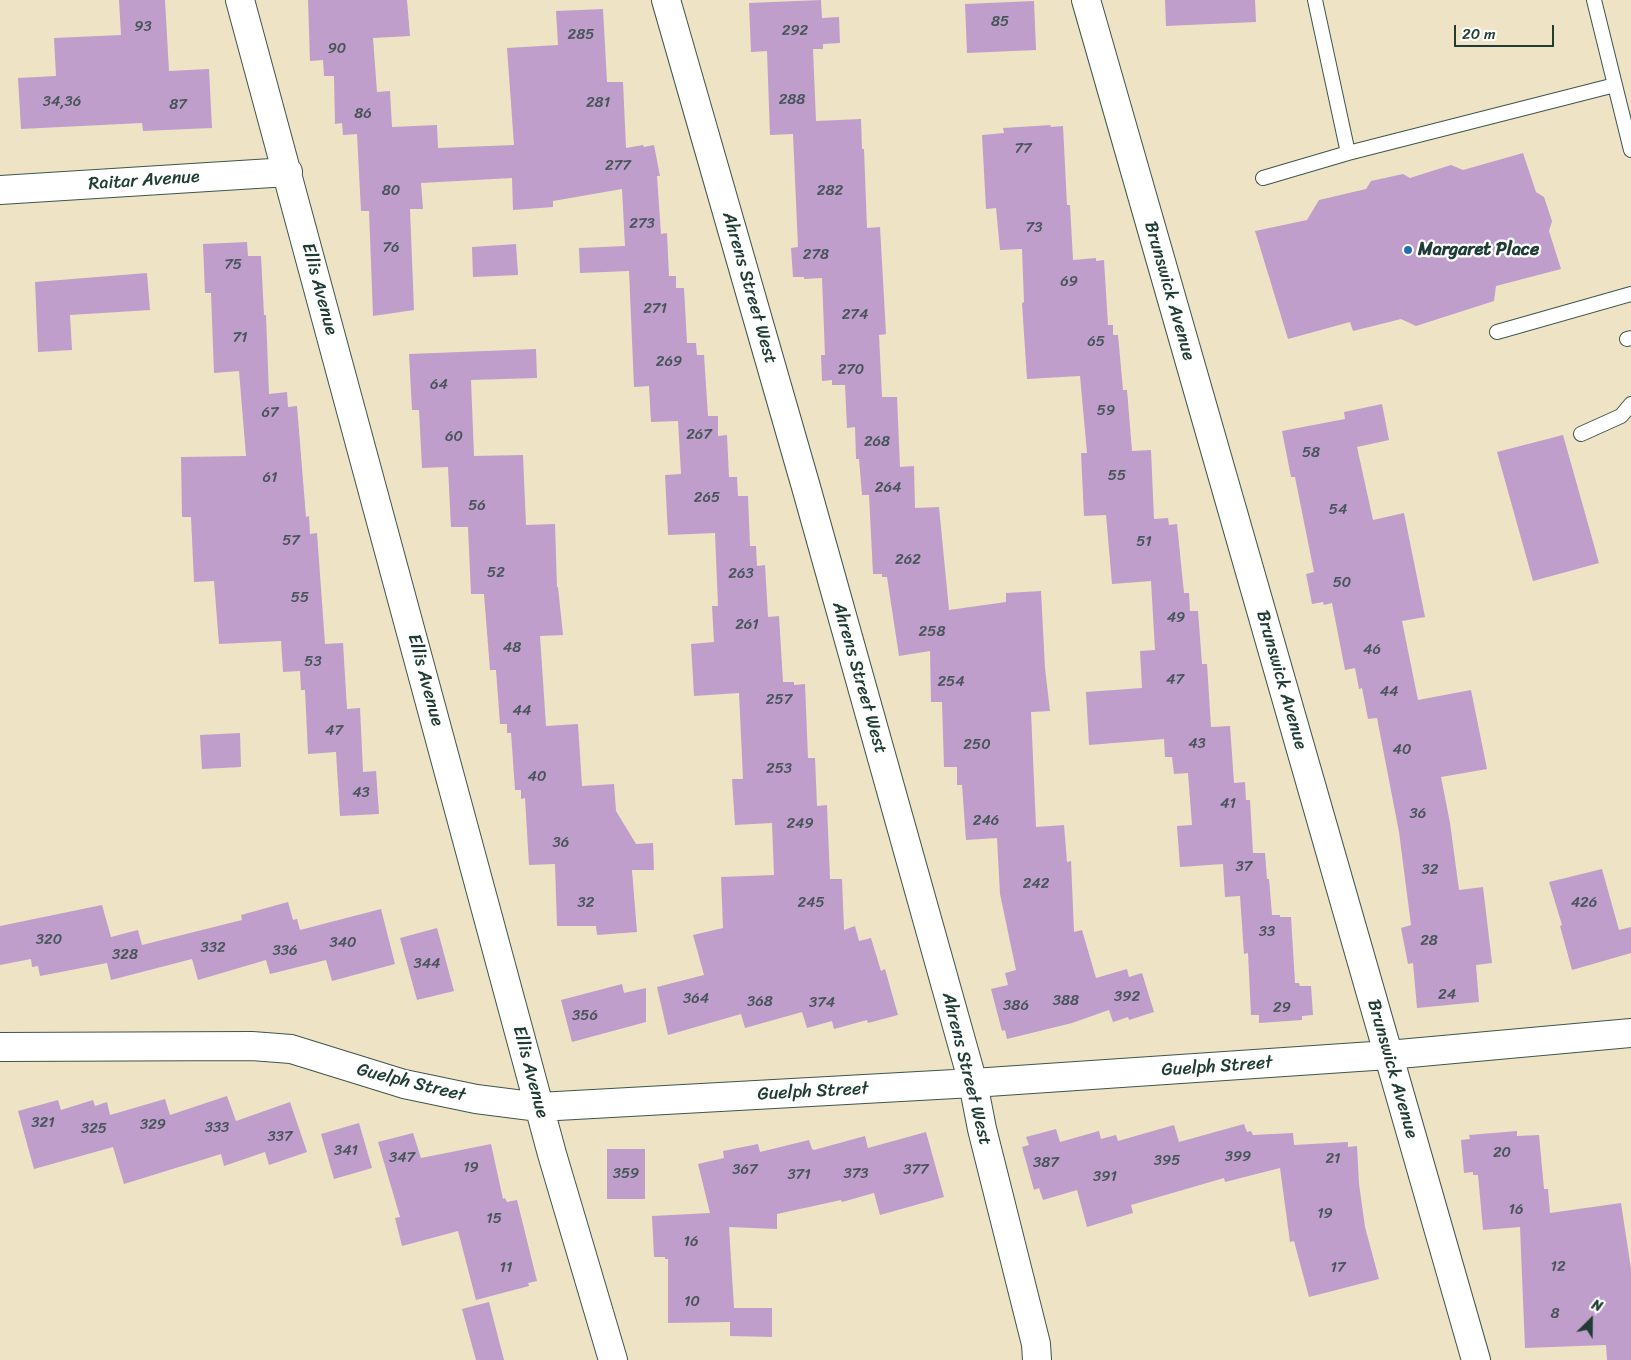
<!DOCTYPE html>
<html>
<head>
<meta charset="utf-8">
<style>
  body { margin:0 }
  #map { position:relative; width:1631px; height:1360px; overflow:hidden; background:#eee3c5; font-family:Sriracha,sans-serif }
  canvas { display:block }
  .north { position:absolute; left:1566px; top:1295px; width:50px; height:50px; -webkit-text-stroke:4px #fff; paint-order:stroke; rotate:23deg; font-size:14px; font-weight:700; line-height:20px; text-align:center; color:#1f3d34 }
  .north::after { content:''; display:block; margin:auto; width:18px; height:22px; background:#1f3d34; clip-path:polygon(50% 0,100% 100%,50% 72%,0 100%) }
  .scale { position:absolute; left:1454px; top:25px; width:100px; height:22px; box-sizing:border-box; border:2px solid #1f3d34; border-top:0; padding-left:6px; font-size:15px; line-height:18px; white-space:nowrap; color:#1f3d34; -webkit-text-stroke:4px #fff; paint-order:stroke }
</style>
</head>
<body>
<div id="map">
<canvas width="1631" height="1360"></canvas>
<div class="north">N</div>
<div class="scale">20 m</div>
</div>
<script>
const context = document.querySelector('canvas').getContext('2d');
context.lineJoin = 'round';
function paint(path, color) {
  context.fillStyle = color;
  context.fill(path, 'evenodd');
}
function strokePath(path, color, width, dash) {
  context.strokeStyle = color;
  context.lineWidth = width;
  context.lineCap = dash ? 'butt' : 'round';
  context.setLineDash(dash || []);
  context.stroke(path);
}
function write(font, color, halo, rows, align = 'center') {
  context.font = font + ' Sriracha,sans-serif';
  context.lineWidth = 4.5;
  context.setLineDash([]);
  context.textBaseline = 'middle';
  context.strokeStyle = halo;
  context.fillStyle = color;
  for (const [text, x, y, turn = 0] of rows) {
    context.save();
    context.translate(x, y);
    context.rotate((+turn || 0) * Math.PI / 180);
    context.textAlign = isNaN(turn) ? turn : align;
    if (halo) context.strokeText(text, 0, 0);
    context.fillText(text, 0, 0);
    context.restore();
  }
}
paint(new Path2D(`
  M119 0H165L169 71 209 69 212 128 143 131 142 123 21 129 18 78 56 76 54 38 121 35Z
  M308 0H407L410 36 373 38 377 92 390 91 392 127 437 125 438 148 514 145 507 48 558 45 556 11 603 9 607 82H623L626 148 643 145 644 147 654 145 660 176H657L661 234 667 233 669 276H676V288H684L687 343H696L697 355H704L708 416H718V436L727 435 729 477H737L738 496H748L750 546H756L757 566 765 565 768 617 779 616 783 682H794V685L805 684 808 758H815L817 806 827 805 830 879H842L844 930 855 926 859 941 871 938 881 971 885 969 898 1015 868 1023 867 1020 834 1029 832 1021 807 1028 802 1012 745 1028 741 1014 668 1035 657 987 704 975 693 935 723 928 721 877 774 875 772 823 735 825 732 779H743L739 693 694 696 691 644 714 642 712 606H718L715 533 668 535 665 475 681 474 678 421 651 422 649 386 634 387 629 271 580 273 579 248 625 246 622 189 553 201V207L513 210 512 178 421 183 423 209H410L414 310 373 316 369 211H361L357 134 343 135 342 123 335 124 334 76H324L323 60 310 61Z
  M821 0 822 18 839 17 840 43 823 44V49H813L816 121 861 119 862 149H864L867 228 880 227 886 334 879 335 882 397H897L900 467 914 466 915 508 939 507 949 610 1006 602V593L1041 591 1045 668 1050 711 1031 712 1036 827 1064 825 1067 862 1071 861 1074 932 1082 930 1096 978 1127 969 1129 977 1142 973 1154 1012 1129 1020 1128 1017 1113 1022 1109 1010 1072 1023 1007 1039 1005 1030 1002 1031 991 989 1008 985 1005 973 1016 970 1000 894 997 838 966 840 962 785H957V767H944L942 702H931L930 651 899 656 887 577H882V574H873L869 495H862L859 459H856L855 427 847 428 845 385H832V380L822 381 821 355H825L822 278 804 279V277H793L791 248 798 247 793 134 770 135 767 51 751 52 749 3Z
  M1165 0H1255L1256 22 1166 26Z
  M1034 1 1036 50 967 53 965 4Z
  M1051 125 1050 127 1063 126 1067 205H1070L1073 260 1096 258V261L1104 260 1108 325H1113V335H1118L1123 390H1127L1132 451 1151 450 1154 519 1168 518 1169 525 1177 524 1184 593H1189L1190 611H1198L1202 664H1207L1211 727 1230 726 1234 783 1245 782 1246 800H1250L1253 853H1265L1267 879H1269L1272 915H1280V917H1291L1295 983H1299L1300 986H1311L1313 1015 1302 1016V1020L1259 1023V1015H1251L1248 953 1244 954 1240 896 1225 897 1223 864 1180 867 1177 826 1192 825 1188 773 1174 774 1172 757H1165L1164 739 1089 745 1086 692 1142 688 1140 651 1155 650 1151 581 1112 584 1106 515 1084 516 1081 453H1087L1080 376 1027 379 1022 303 1024 302 1022 249 1000 250 996 208 986 209 982 135 1004 133 1003 128Z
  M1523 153 1536 192 1544 197 1552 221 1549 231 1561 269 1496 286 1494 301 1416 326 1401 319 1353 331 1350 322 1288 339 1255 231 1307 220 1319 200 1366 189 1371 181 1403 174 1410 178 1451 165 1463 170Z
  M247 242 248 256H261L264 315H266L269 394 287 392 288 407 297 406 306 517 309 516 310 534 317 533 325 644 343 643 347 709 360 708 363 772 376 771 379 814 340 816 336 752 308 754 305 690H301L300 671 283 672 281 641 219 644 214 581 194 582 191 517H182L181 457 246 456 239 371 214 373 211 293H205L203 244Z
  M516 244 518 275 473 277 472 247Z
  M147 273 150 310 70 315 72 350 38 352 35 282Z
  M536 349 537 378 471 380 474 456 523 455 526 525 555 524 557 587H558L563 635 540 636 546 726 578 724 582 786 614 784 616 811 636 844 653 843 654 870H632L637 932 597 935 596 926H557L555 864 529 865 525 798 521 799V790H515L511 733H507V724H500L496 670H490L484 594H471L468 527H451L448 467 422 468 419 410H412L409 354Z
  M1382 404 1389 440 1357 447 1373 520 1404 513 1425 617 1402 621 1418 700 1471 690 1487 769 1441 777 1450 823 1459 890 1483 887 1492 963 1476 965 1479 1002 1417 1008 1413 963 1408 964 1401 928 1411 925 1399 832 1377 718 1368 719 1362 688 1359 689 1355 668 1345 670 1332 603 1324 605 1323 602 1312 604 1306 574 1314 572 1295 477H1291L1282 431 1345 419 1344 412Z
  M1563 435 1599 563 1533 581 1497 452Z
  M240 733 241 767 202 769 200 735Z
  M1602 869 1619 930 1631 927V953L1572 970 1560 926 1562 925 1549 882Z
  M288 902 293 920 297 919 300 930 381 909 395 964 332 981 326 960 270 974 266 960 198 980 192 959 111 980 107 963 40 976 38 966 32 967 31 959 0 965V926L102 905 111 937 138 930 142 945 242 920 241 915Z
  M437 928 454 991 417 1000 400 938Z
  M622 984 624 993 646 988V1022L572 1042 561 1000Z
  M227 1096 236 1121 290 1102 307 1152 269 1165 265 1152 224 1166 221 1154 124 1184 113 1147 34 1169 18 1111 58 1100 61 1110 93 1100 95 1106 107 1102 110 1115 165 1099 170 1115Z
  M359 1123 372 1168 334 1179 321 1134Z
  M1244 1124 1247 1132 1251 1131 1253 1135 1293 1133 1294 1145 1348 1142V1147L1357 1146 1359 1184 1365 1227 1379 1279 1309 1297 1294 1241 1290 1242 1280 1168 1225 1182 1224 1178 1131 1205 1133 1213 1087 1227 1077 1190 1043 1200 1039 1188 1034 1190 1022 1147 1029 1145 1026 1137 1056 1129 1060 1142 1099 1131 1101 1139 1116 1135 1118 1141 1174 1125 1179 1142Z
  M1517 1131V1136L1539 1135 1544 1189H1548L1550 1213 1621 1203 1631 1269V1360H1607L1606 1345 1525 1348 1520 1227 1483 1230 1478 1175H1473V1172L1464 1173 1461 1140 1470 1139 1469 1135Z
  M926 1132 944 1197 880 1215 874 1193 842 1202 841 1200 777 1214V1229L729 1227 734 1308H772V1337L730 1336V1322L668 1323V1259H665V1257H654L652 1216 710 1213 698 1164 724 1158 723 1151 758 1144 760 1152 809 1140 812 1149 814 1150 865 1136 868 1148Z
  M413 1133 421 1158 491 1144 503 1199 505 1198 507 1202 517 1200 537 1281 528 1283 529 1286 476 1300 458 1231 402 1246 395 1218 400 1217 378 1142Z
  M607 1149H645V1199H607Z
  M489 1302 504 1360H476L462 1309Z`), '#bf9ecc');
const service = new Path2D(`
  M1315 0 1348 153 1615 85
  M1594 0 1631 150
  M1263 178 1348 153
  M1497 332 1631 294
  M1627 339 1631 338
  M1581 434 1621 416 1631 404`);
const minor = new Path2D(`
  M240 0 552 1154 613 1360
  M666 0 806 487 973 1083 982 1129 1036 1344 1037 1360
  M1086 0 1476 1360
  M0 190 288 172
  M0 1047 252 1046 291 1049 404 1084 476 1099 539 1107 973 1083 1388 1055 1631 1033`);
strokePath(service, '#3e564a', 16);
strokePath(minor, '#3e564a', 30);
strokePath(service, '#fff', 14);
strokePath(minor, '#fff', 28);
for (const [x, y, r, color] of [
  [1408,250,5,"#1f6fb2"]
]) {
  const dot = new Path2D();
  dot.arc(x, y, r, 0, 2 * Math.PI);
  context.fillStyle = color;
  context.fill(dot);
  strokePath(dot, '#fff', 2);
}
write('15px', '#47555a', null, [
  ["85",1000,22],
  ["93",143,27],
  ["292",795,31],
  ["285",581,35],
  ["90",337,49],
  ["288",792,100],
  ["34,36",62,102],
  ["281",598,103],
  ["87",178,105],
  ["86",363,114],
  ["77",1023,149],
  ["277",618,166],
  ["80",391,191],
  ["282",830,191],
  ["273",642,224],
  ["73",1034,228],
  ["76",391,248],
  ["278",816,255],
  ["75",233,265],
  ["69",1069,282],
  ["271",655,309],
  ["274",855,315],
  ["71",240,338],
  ["65",1096,342],
  ["269",669,362],
  ["270",851,370],
  ["64",439,385],
  ["59",1106,411],
  ["67",270,413],
  ["267",699,435],
  ["60",454,437],
  ["268",877,442],
  ["58",1311,453],
  ["55",1117,476],
  ["61",270,478],
  ["264",888,488],
  ["265",707,498],
  ["56",477,506],
  ["54",1338,510],
  ["57",291,541],
  ["51",1144,542],
  ["262",908,560],
  ["52",496,573],
  ["263",741,574],
  ["50",1342,583],
  ["55",300,598],
  ["49",1176,618],
  ["261",747,625],
  ["258",932,632],
  ["48",512,648],
  ["46",1372,650],
  ["53",313,662],
  ["47",1175,680],
  ["254",951,682],
  ["44",1389,692],
  ["257",779,700],
  ["44",522,711],
  ["47",334,731],
  ["43",1197,744],
  ["250",977,745],
  ["40",1402,750],
  ["253",779,769],
  ["40",537,777],
  ["43",361,793],
  ["41",1228,804],
  ["36",1418,814],
  ["246",986,821],
  ["249",800,824],
  ["36",561,843],
  ["37",1244,867],
  ["32",1430,870],
  ["242",1036,884],
  ["32",586,903],
  ["245",811,903],
  ["426",1584,903],
  ["33",1267,932],
  ["320",49,940],
  ["28",1429,941],
  ["340",343,943],
  ["332",213,948],
  ["336",285,951],
  ["328",125,955],
  ["344",427,964],
  ["24",1447,995],
  ["392",1127,997],
  ["364",696,999],
  ["388",1066,1001],
  ["368",760,1002],
  ["374",822,1003],
  ["386",1016,1006],
  ["29",1282,1008],
  ["356",585,1016],
  ["321",43,1123],
  ["329",153,1125],
  ["333",217,1128],
  ["325",94,1129],
  ["337",280,1137],
  ["341",346,1151],
  ["20",1502,1153],
  ["399",1238,1157],
  ["347",402,1158],
  ["21",1333,1159],
  ["395",1167,1161],
  ["387",1046,1163],
  ["19",471,1168],
  ["367",745,1170],
  ["377",916,1170],
  ["359",626,1174],
  ["373",856,1174],
  ["371",799,1175],
  ["391",1105,1177],
  ["16",1516,1210],
  ["19",1325,1214],
  ["15",494,1219],
  ["16",691,1242],
  ["12",1558,1267],
  ["11",506,1268],
  ["17",1338,1268],
  ["10",692,1302],
  ["8",1555,1314]
]);
write('18px', '#1f3d34', '#fff', [
  ["Raitar Avenue",144,181,-4],
  ["Ahrens Street West",749,288,74],
  ["Ellis Avenue",319,289,75],
  ["Brunswick Avenue",1169,291,74],
  ["Ahrens Street West",859,678,74],
  ["Ellis Avenue",425,680,75],
  ["Brunswick Avenue",1281,680,74],
  ["Guelph Street",1217,1067,-4],
  ["Ahrens Street West",966,1069,76],
  ["Brunswick Avenue",1392,1069,74],
  ["Ellis Avenue",530,1072,75],
  ["Guelph Street",411,1083,14],
  ["Guelph Street",813,1092,-3]
]);
write('bold 18px', '#1f3d34', '#fff', [
  ["Margaret Place",1418,250]
], 'left');
</script>
</body>
</html>
